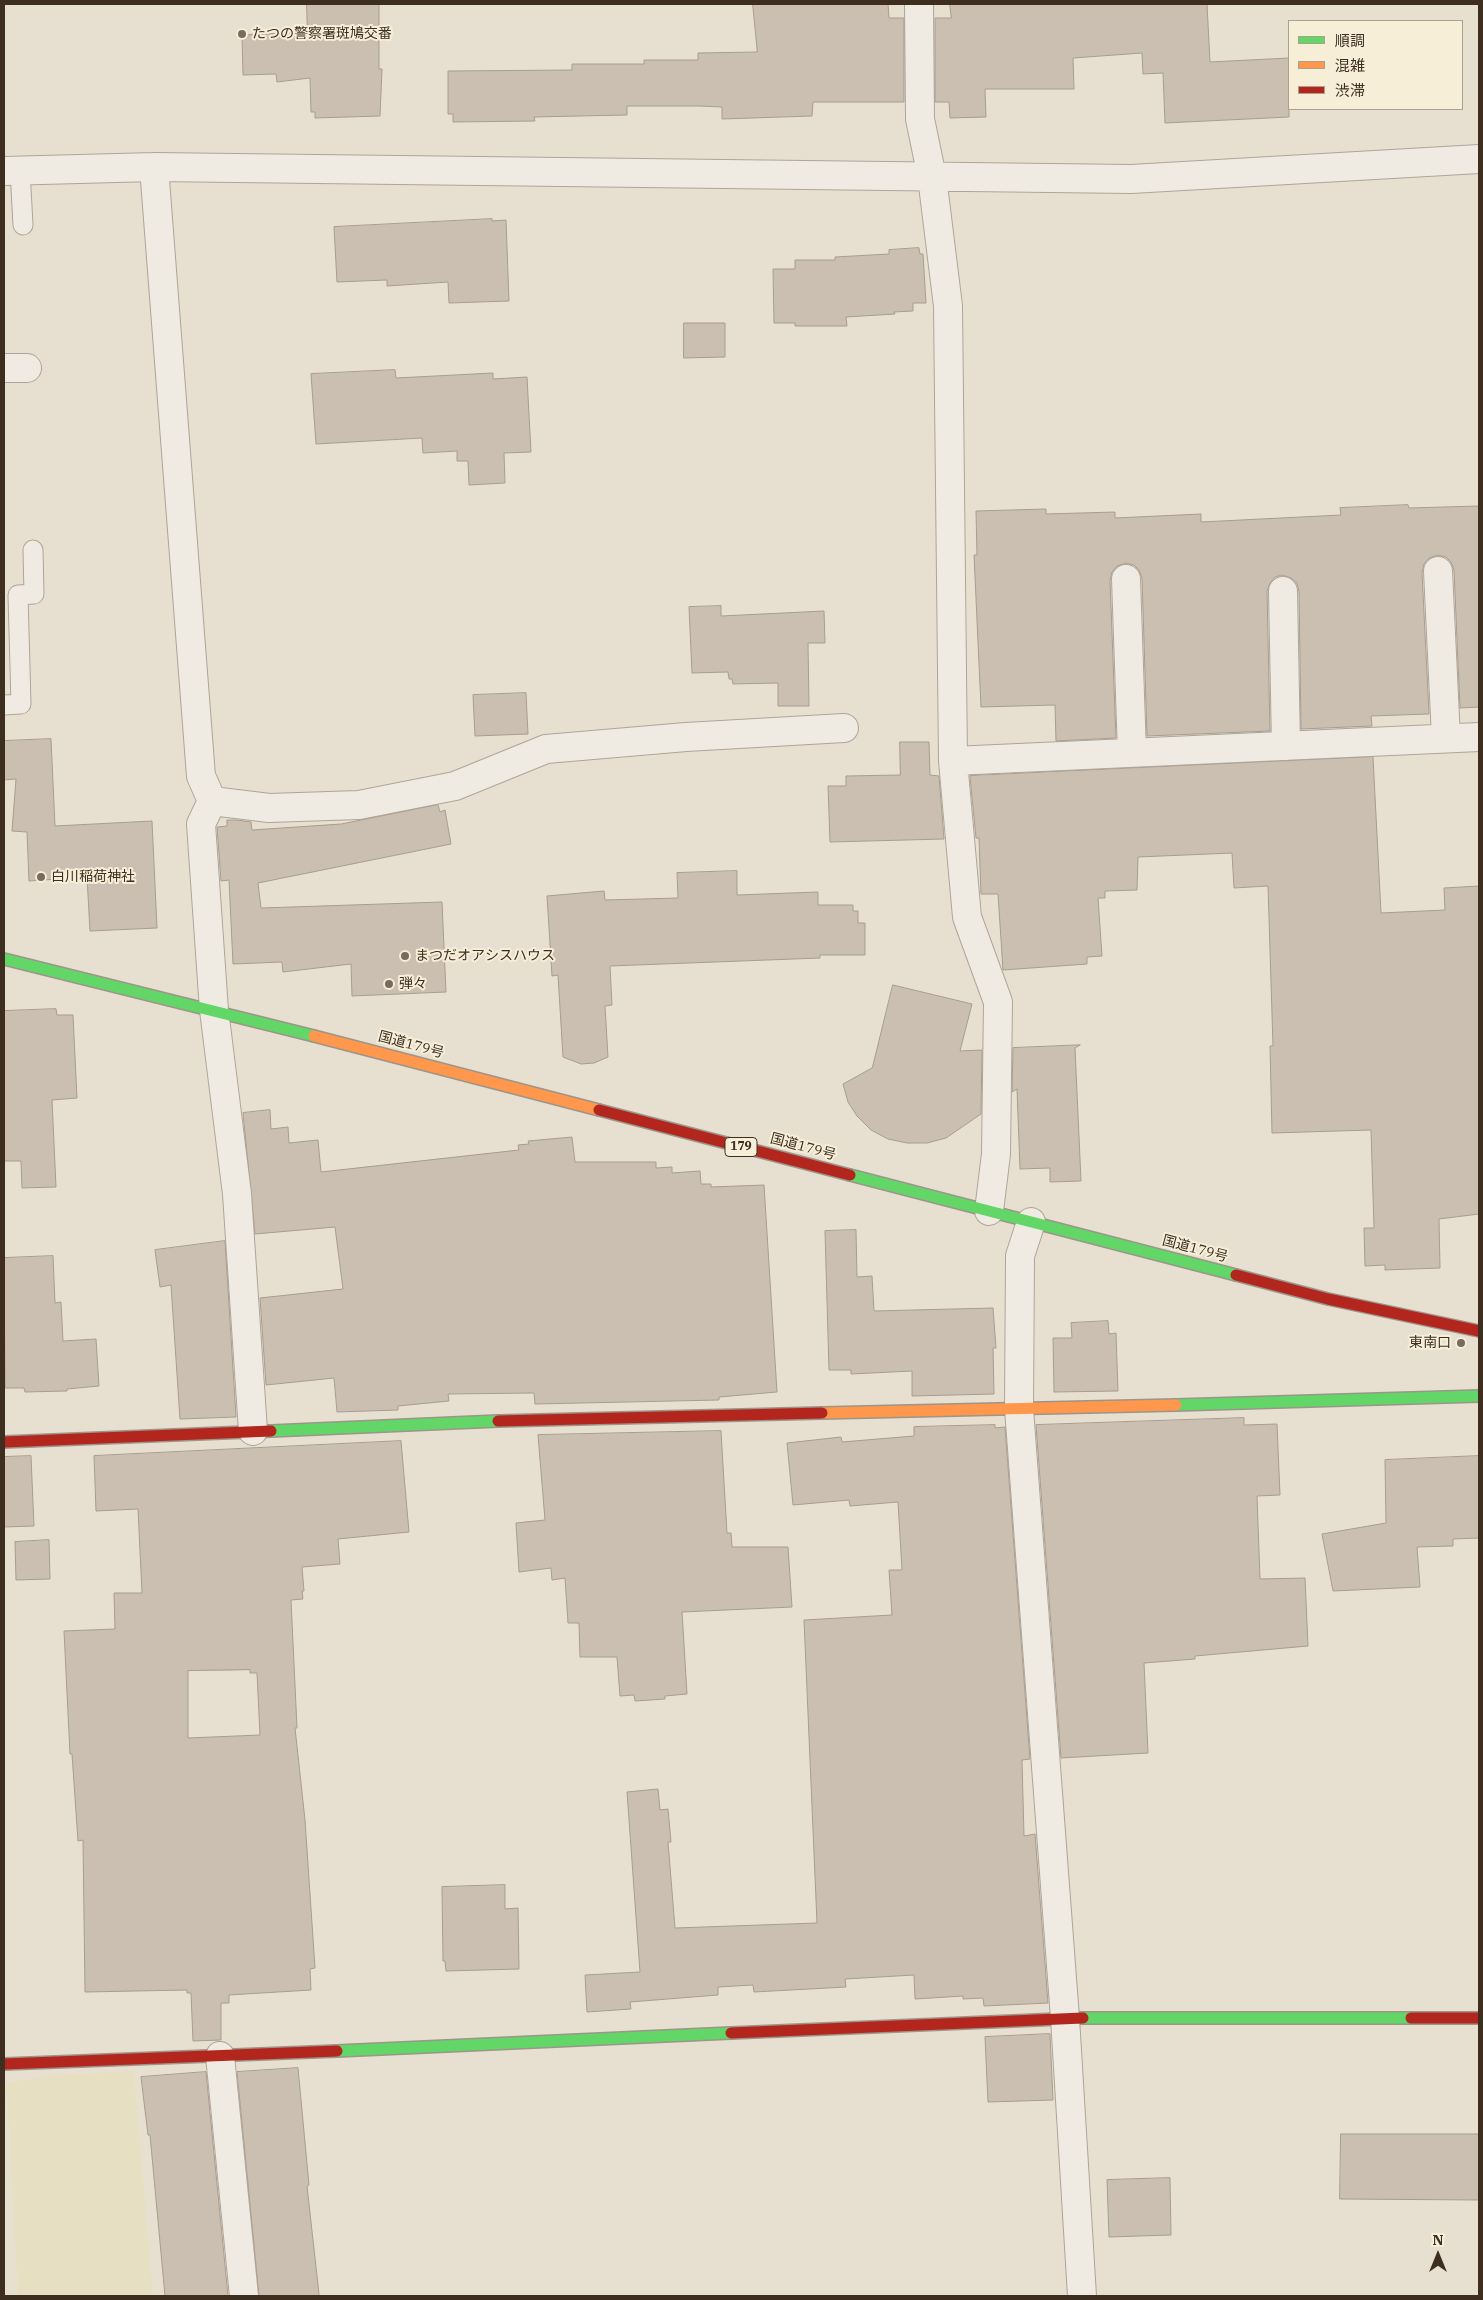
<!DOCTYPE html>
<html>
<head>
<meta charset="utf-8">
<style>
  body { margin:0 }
  #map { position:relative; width:1483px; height:2300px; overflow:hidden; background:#e7e0d1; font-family:"IBM Plex Serif","Noto Sans JP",serif }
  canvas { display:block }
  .frame { position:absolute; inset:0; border:5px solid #3d2e20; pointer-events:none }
  .legend { position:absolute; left:1288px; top:20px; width:175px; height:90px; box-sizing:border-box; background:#f7eed8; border:1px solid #ada18e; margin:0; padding:6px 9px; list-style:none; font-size:15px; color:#3d2e20 }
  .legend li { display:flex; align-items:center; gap:10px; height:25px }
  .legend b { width:25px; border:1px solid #ada18e }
  .north { position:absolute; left:1413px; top:2230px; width:50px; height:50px; -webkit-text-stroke:4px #f7eed8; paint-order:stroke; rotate:0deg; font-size:14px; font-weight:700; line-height:20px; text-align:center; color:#3d2e20 }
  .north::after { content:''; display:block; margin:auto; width:18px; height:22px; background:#3d2e20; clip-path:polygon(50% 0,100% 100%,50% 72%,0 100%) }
</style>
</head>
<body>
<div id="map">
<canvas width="1483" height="2300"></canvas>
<div class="frame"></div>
<ul class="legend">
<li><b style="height:6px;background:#63d668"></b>順調</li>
<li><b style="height:6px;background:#ff974d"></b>混雑</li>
<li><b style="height:6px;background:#b3261e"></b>渋滞</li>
</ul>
<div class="north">N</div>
</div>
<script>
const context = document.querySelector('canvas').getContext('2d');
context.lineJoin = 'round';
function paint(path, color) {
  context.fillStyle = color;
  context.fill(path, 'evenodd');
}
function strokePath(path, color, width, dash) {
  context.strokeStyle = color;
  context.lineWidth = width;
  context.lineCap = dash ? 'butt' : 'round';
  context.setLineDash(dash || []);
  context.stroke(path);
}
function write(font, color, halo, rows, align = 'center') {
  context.font = font + ' "IBM Plex Serif","Noto Sans JP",serif';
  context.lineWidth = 4;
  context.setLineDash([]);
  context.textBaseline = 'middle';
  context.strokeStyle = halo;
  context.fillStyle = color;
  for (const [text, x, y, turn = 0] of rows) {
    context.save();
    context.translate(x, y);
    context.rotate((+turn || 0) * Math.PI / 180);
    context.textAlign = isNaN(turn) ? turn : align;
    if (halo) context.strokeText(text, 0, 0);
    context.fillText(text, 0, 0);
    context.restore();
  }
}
paint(new Path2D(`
  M134 2071 153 2296H18L6 2083 55 2075Z`), '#e6dfc2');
const building = new Path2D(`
  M307 4H379V69H382L380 116 315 118V112H311L310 78 277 82 276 74 243 75 242 35 307 32Z
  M753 4H888L889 18H904V102H813L812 116 722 119V107L699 106H627V115L534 117 535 121 453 122V114H448V71L572 70V64H644V60H698V53L757 52Z
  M950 4H1207L1210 62 1289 58V117L1165 123 1163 73 1143 74 1142 53 1073 58 1074 89H985L986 117 950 118 949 102H935V18H951Z
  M492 219V221L506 220 509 301 449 303 448 282 387 286V280L337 282 334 227Z
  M919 248 920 254H923L926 303H913V311L894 312 895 314 846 317 847 326H795V323H774L773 269H795V260H835V257L889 254V250Z
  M684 323H725V357L684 358Z
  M395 370 396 378 493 373V379L527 377 531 452 504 453 505 483 469 485 468 461H457V451L423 453 422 438 316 444 311 374Z
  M1408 505 1409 508 1479 506V707L1460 708 1454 570 1451 562 1446 557 1438 555 1429 558 1424 564 1422 572 1429 714 1371 716 1372 726 1301 729 1299 591 1297 583 1291 578 1282 575 1275 577 1270 583 1267 591 1270 731 1147 736 1142 578 1139 570 1134 565 1126 563 1117 566 1112 572 1110 580 1116 738 1056 741 1055 705 981 707 974 555H977L976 511 1046 509V514L1115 512V518L1201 514V522L1341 515 1340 508Z
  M721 606V616L824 611 825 643H808L809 706H778V683L733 684 732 679H729L728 672 692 673 689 607Z
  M526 693 528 734 475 736 473 695Z
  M51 739 55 826 152 821 157 928 90 931 87 877 29 881 27 832 12 831 16 779 4 780V741Z
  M900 742H929L930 775 939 776 944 839 830 842 828 786H846V776L900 775Z
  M1373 757 1381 913 1445 910 1444 888 1479 886V1214L1439 1219 1440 1268 1385 1270V1265L1365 1266 1364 1228H1374L1371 1130 1272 1133 1270 1046H1273L1268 886 1234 888 1232 853 1138 857 1137 890 1105 891V898H1098L1102 956 1087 957V964L1003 970 998 894H981L979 838H976L970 776Z
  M438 805 440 812 445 810 451 844 258 883 261 908 442 902 446 992 352 996 351 964 283 972 282 962 233 964 229 880 221 881 217 827 227 826V820H237L251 822 252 830 341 824Z
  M737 871V895L818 892V905H853V911H858V923H865V955H820V958L610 966 612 1005 605 1006 608 1057 594 1063 581 1064 563 1057 558 975 552 976 547 896 604 891 605 900 678 898 677 873Z
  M893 985 972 1004 960 1051 982 1050 981 1114 946 1138 927 1143H907L888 1139 871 1130 857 1116 848 1102 843 1084 872 1068Z
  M56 1009 57 1015H73L77 1098 52 1100 56 1187 22 1188 21 1161H4V1011Z
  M1080 1045 1075 1048 1081 1181 1050 1182V1168L1020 1169 1017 1089 1012 1092 1013 1048Z
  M270 1110 271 1129 288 1127 289 1143 318 1140 321 1172 519 1150 518 1145 529 1144 528 1141 572 1137 575 1162H656V1168L672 1167V1173L700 1171 701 1184H711V1187L764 1185 777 1392 719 1397V1400L535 1404 534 1393 448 1394 449 1401 398 1406V1410L337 1412 334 1378 266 1385 260 1298 343 1289 335 1227 255 1234 243 1113Z
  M856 1230 857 1277 872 1276 874 1311 993 1308 996 1348H993L994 1394 912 1396V1371L851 1374V1370H829L825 1231Z
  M225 1241 236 1417 180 1419 171 1285 160 1287 155 1250Z
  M53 1256 55 1303 61 1302 63 1341 96 1339 99 1386 67 1389V1391L25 1392 24 1388H5L4 1258Z
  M1108 1321 1109 1334 1116 1333 1118 1391 1054 1392 1053 1338H1072L1071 1323Z
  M1244 1418V1425L1277 1424 1280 1495 1257 1496 1260 1579 1305 1578 1308 1646 1195 1656V1659L1144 1663 1148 1753 1061 1758 1036 1425Z
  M995 1425V1428L1005 1427 1030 1759 1022 1760 1024 1836 1035 1834 1048 2003 984 2006 983 1998 963 1999V1996L915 1999 914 1975 845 1979 846 1987 754 1992 753 1985 718 1987V1995L630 2002 631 2009 587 2012 585 1975 640 1972 627 1792 658 1789 660 1810 668 1809 671 1842H668L675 1928 817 1923 804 1620 892 1615 889 1570H902L898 1502 850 1506 849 1500 793 1505 787 1443 841 1437 842 1442 914 1436V1427Z
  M721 1431 727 1533H731L732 1547H788L792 1607 682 1612 687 1694 665 1696V1699L635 1701 634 1695 620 1696 617 1657H580L579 1623H568L565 1578 552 1580 551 1568 519 1572 516 1523 545 1520 538 1435Z
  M401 1441 409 1532 338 1539 340 1564 302 1567 304 1591H302L303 1599 291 1600 297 1728H295L305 1820 315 1968 310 1969 311 1990 229 1995V2003H221V2040L193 2041 191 1993H187V1990L85 1992 83 1840 78 1841 72 1754H70L64 1631 115 1629 114 1593H142L138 1509 96 1511 94 1456ZM250 1670V1673H257L260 1735 188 1738V1671Z
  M31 1456 34 1526 4 1527V1457Z
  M1479 1456V1538L1453 1539V1546L1417 1547 1420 1587 1333 1591 1322 1534 1386 1523 1385 1460Z
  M49 1540 50 1579 16 1580 15 1542Z
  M505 1885V1909L518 1908 519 1969 446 1971 445 1961H443L442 1887Z
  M1050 2034 1053 2100 988 2102 985 2037Z
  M298 2068 309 2185 307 2186 319 2294V2296H259L237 2072Z
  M206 2072 228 2296H165L150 2135H148L141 2077Z
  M1341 2134H1479V2200L1340 2199Z
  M1170 2178 1171 2235 1109 2237 1107 2180Z`);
paint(building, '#cbbfb2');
strokePath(building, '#a89c90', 1);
const lane = new Path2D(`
  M20 170 23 225
  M4 705 21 704 18 595 34 594 33 550`);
const street = new Path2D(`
  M919 4 920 119 932 177 948 306 953 761 967 917 998 1002 996 1154 989 1211
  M154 167 201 776 212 801 269 808 359 805 455 786 546 749 686 737 844 728
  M4 171 154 167 1131 179 1479 159
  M4 368H27
  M1438 571 1446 738
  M1126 579 1132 753
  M1283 591 1286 746
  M953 761 1479 737
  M212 801 201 824 214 1010 237 1194 253 1431
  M1031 1222 1020 1256 1019 1409 1065 2018 1082 2296
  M220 2056 244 2296`);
const fast = new Path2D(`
  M4 959 314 1036
  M850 1175 1236 1275
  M1176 1405 1479 1396
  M271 1431 498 1421
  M1083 2018H1411
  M337 2051 731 2033`);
const slow = new Path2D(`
  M314 1036 599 1110
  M822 1413 1176 1405`);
const jam = new Path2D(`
  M599 1110 850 1175
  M1236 1275 1328 1299 1479 1331
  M498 1421 822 1413
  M4 1442 271 1431
  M1411 2018H1479
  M731 2033 1083 2018
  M4 2064 337 2051`);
strokePath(lane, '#ada599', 21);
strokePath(street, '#ada599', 30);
strokePath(fast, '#9c958a', 14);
strokePath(slow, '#9c958a', 14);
strokePath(jam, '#9c958a', 14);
strokePath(lane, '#efebe3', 19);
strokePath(street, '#efebe3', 28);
strokePath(fast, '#63d668', 11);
strokePath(slow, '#ff974d', 11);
strokePath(jam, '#b3261e', 11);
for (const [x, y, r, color] of [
  [242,34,5,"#786c5e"],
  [41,877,5,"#786c5e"],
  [405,956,5,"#786c5e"],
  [389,984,5,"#786c5e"],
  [1461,1343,5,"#786c5e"]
]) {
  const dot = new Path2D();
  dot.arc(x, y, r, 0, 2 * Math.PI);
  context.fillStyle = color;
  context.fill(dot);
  strokePath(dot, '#f7eed8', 2);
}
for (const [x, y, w] of [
  [741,1147,32]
]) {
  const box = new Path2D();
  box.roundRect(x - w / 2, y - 9.5, w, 19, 4);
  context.fillStyle = '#f7eed8';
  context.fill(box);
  strokePath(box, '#3d2e20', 1);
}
write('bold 12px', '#3d2e20', null, [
  ["179",741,1147]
]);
write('14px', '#3d2e20', '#f7eed8', [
  ["たつの警察署斑鳩交番",252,34],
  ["白川稲荷神社",51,877],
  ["まつだオアシスハウス",415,956],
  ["弾々",399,984],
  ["東南口",1451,1343,"right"]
], 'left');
write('14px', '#3d2e20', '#f7eed8', [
  ["国道179号",411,1045,15],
  ["国道179号",803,1147,15],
  ["国道179号",1195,1249,15]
]);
</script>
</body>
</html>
